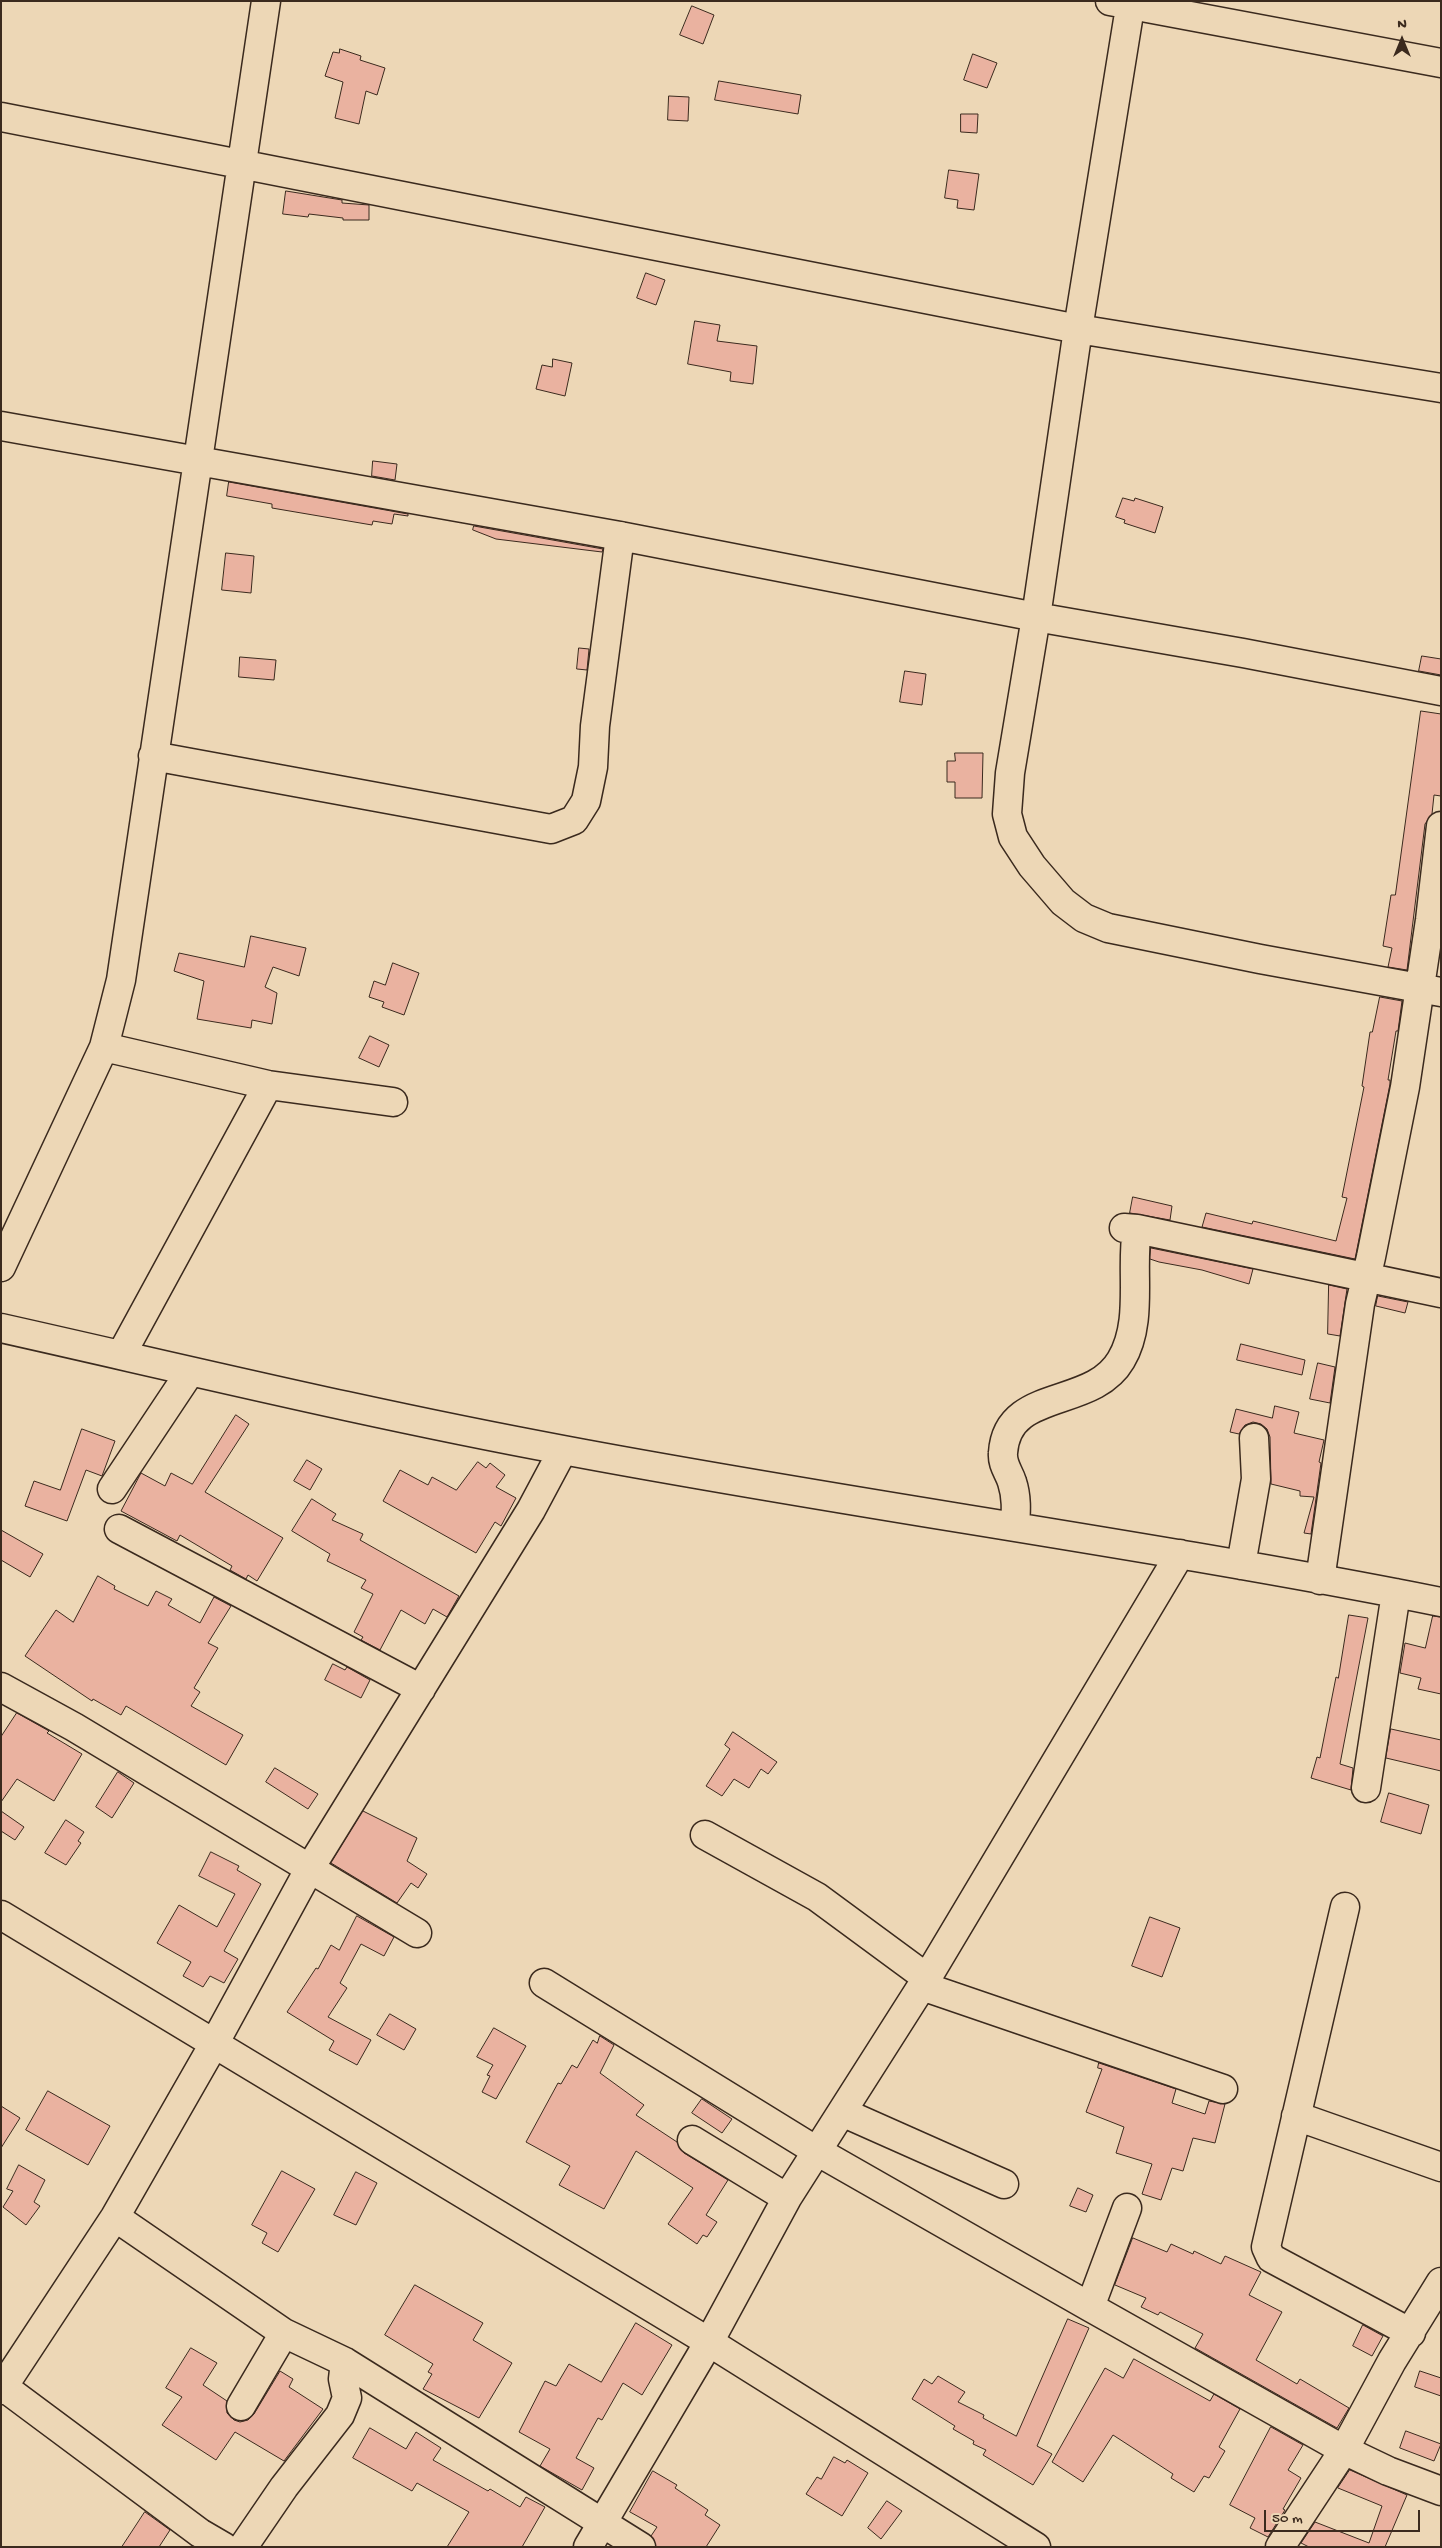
<!DOCTYPE html>
<html>
<head>
<meta charset="utf-8">
<style>
  body { margin:0 }
  #map { position:relative; width:1442px; height:2548px; overflow:hidden; background:#edd7b6; font-family:"Gochi Hand",sans-serif }
  canvas { display:block }
  .frame { position:absolute; inset:0; border:2px solid #3b2a1e; pointer-events:none }
  .north { position:absolute; left:1377px; top:15px; width:50px; height:50px; -webkit-text-stroke:4px #edd7b6; paint-order:stroke; rotate:0deg; font-size:14px; font-weight:700; line-height:20px; text-align:center; color:#3b2a1e }
  .north::after { content:''; display:block; margin:auto; width:18px; height:22px; background:#3b2a1e; clip-path:polygon(50% 0,100% 100%,50% 72%,0 100%) }
  .scale { position:absolute; left:1264px; top:2510px; width:156px; height:22px; box-sizing:border-box; border:2px solid #3b2a1e; border-top:0; padding-left:6px; font-size:15px; line-height:18px; white-space:nowrap; color:#3b2a1e; -webkit-text-stroke:4px #edd7b6; paint-order:stroke }
</style>
</head>
<body>
<div id="map">
<canvas width="1442" height="2548"></canvas>
<div class="frame"></div>
<div class="north">N</div>
<div class="scale">50 m</div>
</div>
<script>
const context = document.querySelector('canvas').getContext('2d');
context.lineJoin = 'round';
function paint(path, color) {
  context.fillStyle = color;
  context.fill(path, 'evenodd');
}
function strokePath(path, color, width, dash) {
  context.strokeStyle = color;
  context.lineWidth = width;
  context.lineCap = dash ? 'butt' : 'round';
  context.setLineDash(dash || []);
  context.stroke(path);
}
const building = new Path2D(`
  M692 6 714 15 703 44 680 35Z
  M340 49 361 56 360 60 385 68 377 95 366 91 359 124 335 118 343 82 325 76 333 52 339 53Z
  M973 54 997 63 987 88 964 80Z
  M719 81 801 95 798 114 715 100Z
  M669 96 689 97 688 121 668 120Z
  M961 114H978L977 133 961 132Z
  M949 170 979 174 974 210 957 208 958 200 945 198Z
  M286 191 342 200V203L369 205V220H343V218L309 214 308 217 283 214Z
  M646 273 665 280 656 305 637 298Z
  M695 321 720 325 717 341 757 346 753 384 730 381 731 372 688 364Z
  M553 359 572 363 565 396 536 389 542 365 552 367Z
  M373 461 397 464 395 480 372 476Z
  M229 482 408 514V516L394 514 392 524 373 521 372 525 272 508V504L227 496Z
  M1123 498 1134 501 1135 498 1163 507 1155 533 1124 523 1125 520 1116 517Z
  M474 526 603 549 602 552 496 539 473 530Z
  M226 553 254 556 251 593 222 590Z
  M579 648 589 649 587 670 577 669Z
  M1422 656 1441 659V675L1419 671Z
  M240 657 276 660 274 680 239 677Z
  M905 671 926 674 922 705 900 702Z
  M1421 711 1441 714V796L1434 795 1432 814 1425 824 1407 970 1388 967 1392 948 1383 946 1391 895H1395Z
  M955 753H983L982 798H955V782H947V761H955Z
  M251 936 306 948 299 976 273 967 265 987 277 993 272 1024 252 1020 251 1028 197 1019 204 981 174 971 179 953 244 967Z
  M393 963 419 973 404 1015 382 1007 384 1002 369 997 374 981 385 985Z
  M1380 997 1402 1001 1398 1031H1396L1388 1080H1390V1084L1355 1259 1202 1227 1206 1213 1252 1224 1253 1221 1336 1241 1347 1198 1342 1197 1364 1087 1362 1086 1370 1032H1372Z
  M370 1036 389 1045 379 1067 359 1058Z
  M1133 1197 1172 1206 1170 1220 1130 1213Z
  M1151 1248 1253 1269 1249 1284 1202 1270 1159 1262 1150 1259Z
  M1329 1285 1347 1289 1340 1336 1328 1334Z
  M1378 1296 1408 1302 1405 1313 1376 1306Z
  M1241 1344 1305 1360 1302 1375 1237 1360Z
  M1318 1363 1335 1367 1330 1403 1310 1399Z
  M1275 1406 1299 1412 1294 1433 1324 1440 1319 1462 1321 1463 1311 1534 1304 1533 1314 1497 1300 1496V1491L1271 1484 1270 1437 1267 1429 1261 1424 1253 1422 1245 1425 1239 1434 1230 1432 1236 1409 1272 1418Z
  M236 1415 249 1424 205 1492 283 1538 257 1581 248 1575 246 1579 230 1570 232 1566 180 1535 177 1541 121 1511 141 1473 165 1486 171 1473 192 1484Z
  M82 1429 115 1441 102 1476 86 1470 67 1521 25 1506 34 1481 60 1490Z
  M307 1460 322 1469 310 1490 294 1481Z
  M478 1462 486 1468 490 1463 505 1475 496 1487 516 1498 501 1526 495 1522 476 1553 383 1501 400 1470 428 1485 432 1477 456 1490Z
  M312 1499 336 1514 332 1520 363 1534 360 1540 459 1596 447 1617 433 1609 425 1624 401 1610 380 1650 361 1640 363 1637 354 1632 373 1594 361 1588 366 1580 327 1561 330 1554 292 1531Z
  M1 1530 43 1554 30 1577 1 1560Z
  M98 1576 115 1586 114 1589 148 1606 156 1591 172 1599 168 1605 200 1623 214 1597 231 1606 208 1643 218 1648 194 1688 200 1692 191 1706 243 1735 226 1765 126 1706 121 1715 93 1699 92 1701 25 1656 56 1610 73 1622Z
  M1349 1615 1368 1618 1340 1764 1353 1768 1351 1790 1311 1778 1317 1757 1320 1758 1336 1677 1338 1678Z
  M1433 1616 1441 1617V1694L1418 1689 1421 1678 1400 1673 1405 1643 1425 1648Z
  M333 1664 345 1670 347 1667 370 1680 361 1698 325 1680Z
  M17 1713 49 1731 47 1733 82 1754 54 1801 17 1779 1 1802V1737Z
  M1391 1729 1441 1740V1771L1386 1758Z
  M733 1732 777 1762 768 1774 761 1769 749 1788 734 1779 722 1796 706 1786 730 1749 725 1745Z
  M275 1768 318 1794 308 1809 266 1782Z
  M118 1772 134 1783 112 1818 96 1807Z
  M1389 1793 1429 1805 1421 1834 1381 1822Z
  M1 1811 24 1827 15 1840 1 1831Z
  M363 1811 417 1838 407 1861 427 1874 418 1888 411 1883 397 1903 331 1863Z
  M66 1820 84 1832 78 1841 81 1843 66 1865 45 1853Z
  M211 1852 239 1866 237 1870 261 1884 224 1951 238 1959 224 1983 210 1976 203 1987 183 1976 191 1962 157 1943 179 1905 217 1927 235 1894 199 1876Z
  M357 1916 394 1937 384 1956 361 1944 340 1983 347 1988 328 2017 371 2040 357 2065 329 2050 334 2041 287 2012 316 1968 318 1969 331 1945 339 1950Z
  M1150 1917 1180 1928 1162 1977 1132 1966Z
  M390 2014 416 2029 404 2050 377 2035Z
  M494 2028 526 2046 496 2099 482 2092 490 2076 487 2075 493 2065 477 2057Z
  M600 2036 614 2045 600 2073 644 2105 636 2115 677 2142 684 2153 728 2180 706 2215 717 2222 707 2237 703 2235 697 2244 668 2224 693 2188 636 2151 604 2209 559 2185 570 2166 526 2142 558 2083 561 2084 572 2065 577 2068 593 2040 597 2043Z
  M1099 2063 1176 2089 1172 2103 1205 2114 1209 2101 1225 2104 1215 2143 1193 2138 1183 2171 1172 2168 1161 2200 1142 2194 1152 2164 1116 2153 1124 2127 1086 2112 1102 2069 1098 2068Z
  M48 2091 110 2126 88 2165 26 2130Z
  M702 2099 732 2119 722 2133 692 2113Z
  M1 2106 20 2118 1 2148Z
  M19 2165 45 2180 34 2202 40 2206 26 2225 3 2207 13 2191 7 2189Z
  M282 2171 315 2189 278 2252 262 2243 267 2233 252 2225Z
  M356 2172 377 2183 356 2225 334 2215Z
  M1078 2188 1093 2195 1086 2212 1070 2206Z
  M1133 2238 1167 2252 1171 2244 1193 2254 1194 2251 1221 2264 1225 2256 1261 2272 1249 2295 1282 2312 1256 2360 1297 2384 1300 2379 1349 2408 1337 2428 1195 2348 1203 2334 1160 2312 1158 2315 1141 2307 1146 2298 1115 2285Z
  M415 2285 483 2323 473 2340 512 2363 479 2418 423 2389 432 2374 428 2372 433 2364 385 2335Z
  M1068 2319 1089 2328 1037 2446 1052 2454 1033 2485 983 2455 986 2450 973 2444 974 2441 953 2429 955 2426 912 2399 924 2379 932 2384 938 2376 965 2392 958 2402 984 2415 983 2418 1016 2436Z
  M636 2323 672 2345 642 2395 623 2383 602 2420 598 2418 576 2458 594 2468 582 2490 540 2466 550 2449 519 2432 545 2381 556 2386 569 2364 601 2382Z
  M1363 2325 1383 2336 1372 2356 1353 2346Z
  M191 2348 217 2363 203 2385 227 2401V2413L234 2420 240 2422 248 2420 254 2414 280 2371 293 2379 289 2387 323 2409 284 2461 235 2432 216 2460 162 2425 182 2397 166 2388Z
  M1134 2359 1210 2401 1214 2394 1240 2409 1219 2447 1225 2451 1209 2478 1204 2476 1194 2492 1171 2478 1173 2474 1113 2435 1083 2482 1052 2462 1105 2368 1123 2378Z
  M1420 2371 1441 2378V2396L1415 2387Z
  M1271 2427 1303 2445 1288 2470 1301 2478 1283 2509 1285 2510 1268 2537 1250 2528 1255 2518 1230 2505Z
  M370 2428 406 2449 416 2432 441 2448 433 2460 488 2491 490 2489 520 2507 526 2497 545 2507 522 2547H447L469 2512 417 2483 412 2491 353 2458Z
  M1406 2431 1441 2444 1434 2461 1400 2448Z
  M834 2457 845 2463 847 2460 868 2473 842 2516 806 2494 817 2477 821 2479Z
  M1350 2470 1407 2495 1385 2547H1309L1301 2543 1315 2522 1369 2543 1382 2506 1338 2488Z
  M653 2471 677 2485 675 2488 708 2510 705 2515 720 2525 706 2547H656L651 2536 657 2527 630 2512Z
  M887 2501 902 2511 881 2539 868 2528Z
  M145 2512 170 2530 159 2547H122Z`);
paint(building, '#eab2a0');
strokePath(building, '#3b2a1e', 1);
const minor = new Path2D(`
  M1110 1 1441 63
  M1131 1 1078 329 1036 617 1010 773 1007 814 1013 837 1032 866 1063 902 1084 918 1108 928 1260 959 1441 992
  M1 117 1078 329 1441 388
  M1 426 620 536 1036 617 1243 653 1441 691
  M153 756 551 829 574 820 586 801 593 767 595 726 620 536
  M104 1047 268 1085 393 1102
  M1124 1228 1137 1229 1441 1293
  M1 1267 104 1047 121 980 266 1
  M1 1328C188 1370 374 1415 563 1450 854 1505 1149 1544 1441 1602
  M121 1355 268 1085
  M112 1489 190 1372
  M1015 1527C1016 1511 1017 1497 1012 1482 1009 1472 1002 1465 1003 1453 1007 1387 1092 1410 1121 1360 1144 1322 1130 1270 1137 1229
  M119 1529 421 1689
  M1241 1565 1256 1479 1254 1438
  M1320 1580 1360 1304 1371 1257 1405 1087 1430 920 1441 826
  M1 1687 74 1727 417 1933
  M1366 1788 1396 1593
  M705 1835 817 1897 927 1978
  M1345 1907 1266 2247 1271 2258 1411 2333
  M1 1915 709 2342 1036 2547
  M544 1983 815 2150 1090 2307 1344 2450 1388 2471 1441 2491
  M922 1986 1223 2089
  M842 2112 1004 2184
  M1296 2116 1441 2167
  M692 2140 787 2198
  M115 2217 284 2333 345 2362 641 2547
  M1090 2307 1127 2208
  M1 2385 200 2533 224 2547
  M1 2390 115 2217 214 2044 310 1868 531 1510 563 1450
  M241 2406 284 2333
  M243 2547 284 2487 340 2415 347 2398 343 2379 345 2362
  M588 2547 709 2342 787 2198 927 1978 1180 1554
  M1280 2547 1344 2450 1392 2361 1441 2282`);
strokePath(minor, '#3b2a1e', 31);
strokePath(minor, '#edd7b6', 28);
</script>
</body>
</html>
